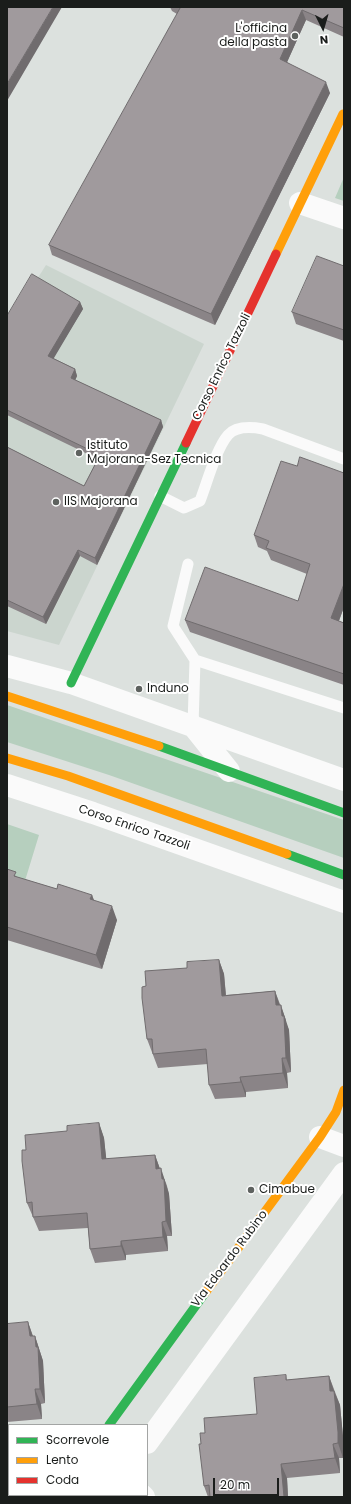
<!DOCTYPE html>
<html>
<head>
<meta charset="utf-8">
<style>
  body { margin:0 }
  #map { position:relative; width:351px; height:1504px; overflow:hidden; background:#dce1de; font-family:Poppins,sans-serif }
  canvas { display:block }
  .frame { position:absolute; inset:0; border:8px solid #1a1d1b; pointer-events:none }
  .legend { position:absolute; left:8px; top:1424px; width:140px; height:72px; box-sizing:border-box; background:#fff; border:1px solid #a3a5a4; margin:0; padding:5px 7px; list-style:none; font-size:12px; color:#1a1d1b }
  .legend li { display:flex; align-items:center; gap:8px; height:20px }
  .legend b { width:20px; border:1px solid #a3a5a4 }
  .north { position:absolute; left:303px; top:8px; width:40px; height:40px; -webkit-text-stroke:3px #fff; paint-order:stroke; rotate:175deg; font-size:11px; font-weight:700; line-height:16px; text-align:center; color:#1a1d1b }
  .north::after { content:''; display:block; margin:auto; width:14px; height:18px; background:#1a1d1b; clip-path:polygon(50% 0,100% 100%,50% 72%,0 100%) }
  .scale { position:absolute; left:213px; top:1478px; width:66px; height:18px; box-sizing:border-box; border:2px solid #1a1d1b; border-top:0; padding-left:5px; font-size:12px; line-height:14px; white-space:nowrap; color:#1a1d1b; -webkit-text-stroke:3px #fff; paint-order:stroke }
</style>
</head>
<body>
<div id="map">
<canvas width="351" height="1504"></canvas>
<div class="frame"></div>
<ul class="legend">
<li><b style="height:5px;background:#30b455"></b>Scorrevole</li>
<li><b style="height:5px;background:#ff9f0a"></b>Lento</li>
<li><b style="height:5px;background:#e5322d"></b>Coda</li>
</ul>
<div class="north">N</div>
<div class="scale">20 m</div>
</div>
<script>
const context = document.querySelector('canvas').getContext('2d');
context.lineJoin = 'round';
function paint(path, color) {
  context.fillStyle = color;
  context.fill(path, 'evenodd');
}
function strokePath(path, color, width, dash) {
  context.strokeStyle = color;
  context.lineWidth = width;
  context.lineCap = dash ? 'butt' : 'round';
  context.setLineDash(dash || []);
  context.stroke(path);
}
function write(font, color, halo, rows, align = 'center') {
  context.font = font + ' Poppins,sans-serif';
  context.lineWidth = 4;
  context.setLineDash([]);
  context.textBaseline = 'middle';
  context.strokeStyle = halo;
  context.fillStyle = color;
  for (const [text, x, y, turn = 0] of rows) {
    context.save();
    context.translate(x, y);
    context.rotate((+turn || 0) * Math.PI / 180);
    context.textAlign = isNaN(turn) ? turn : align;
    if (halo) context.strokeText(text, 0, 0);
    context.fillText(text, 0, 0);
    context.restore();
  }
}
paint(new Path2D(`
  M46 265 204 344 59 645 7 631V327Z`), '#cbd5ce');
paint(new Path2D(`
  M344 177V201L335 198Z
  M7 705 344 820V858L109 775 7 742Z
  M7 824 39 835 24 884 7 878Z`), '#b6cfbe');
strokePath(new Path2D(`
  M160 496 184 508 200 501C207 483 216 449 228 435 236 426 252 427 263 429L344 459
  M188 564 173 626 195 660 193 726
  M195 660 344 708`), '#fafafa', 11);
strokePath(new Path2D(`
  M300 203 344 218
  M7 666 71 683 344 780
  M193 726 229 771
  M7 785 93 813 344 902
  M320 1137 344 1146
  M147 1443 344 1173
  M142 1495 144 1497
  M81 1497 84 1495`), '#fafafa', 22);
strokePath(new Path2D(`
  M71 683 186 443
  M159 746 344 813
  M287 854 344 875
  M109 1425 205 1293`), '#30b455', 9);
strokePath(new Path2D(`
  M276 254 343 114
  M7 696 159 746
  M7 758 68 776 287 854
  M205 1293 320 1137 336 1112 344 1090`), '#ff9f0a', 9);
strokePath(new Path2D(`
  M186 443 276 254`), '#e5322d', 9);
paint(new Path2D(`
  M170 7H344V37L306 20 287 62 330 93 215 325 52 255 49 245 177 14 172 11Z
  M344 266V341L296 324 292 312Z
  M80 302 83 309 53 358 75 369 77 376 75 380 161 420 163 427 97 565 80 556 46 624 7 606V447L84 486 98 459 7 415V316Z
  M297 466 344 473V607L339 621 344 623V685L190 632 185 620 298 601 307 574 271 560 267 551 258 547 254 535Z
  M7 869 17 877 57 889 92 895 94 900 117 920 102 969 7 940Z
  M219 960 224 974 226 995 275 991 286 1020V1023L289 1030 291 1072 287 1073 288 1088 246 1092V1097L215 1099 209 1085 208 1064 158 1068 147 1039 146 986 187 968Z
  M99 1123 104 1138 106 1159 155 1155 160 1169 166 1183 167 1186 169 1194 172 1236H167L168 1251 126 1255V1260L95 1263 90 1249 88 1228 39 1231 27 1203 26 1150 67 1131Z
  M28 1322 33 1336H35L43 1361 45 1403 41 1404 42 1419 7 1422V1324Z
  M286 1375 287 1380 329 1376 340 1405 344 1447 343 1458H339L340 1473 287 1478 288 1497H208L204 1486 201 1444 205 1433 257 1414Z`), '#8a8487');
paint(new Path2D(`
  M53 7H62L7 101V84Z
  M302 10 306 20 284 69 280 59Z
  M326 82 330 93 215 325 211 314Z
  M80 302 83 309 51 363 48 356Z
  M75 369 77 376 73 385 71 378Z
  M161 420 163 427 97 565 95 558Z
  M78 550 80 556 46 624 43 617Z
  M344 584V607L335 631 331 618Z
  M92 895 97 910 90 899Z
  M112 906 117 920 102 969 96 955Z
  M219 960 224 974 227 1010 222 996Z
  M275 991 280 1006 276 1005Z
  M281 1005 289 1030 291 1072 286 1058Z
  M282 1058 287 1073 288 1088 283 1073Z
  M240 1077 246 1092V1097L241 1082Z
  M99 1123 104 1138 108 1174 102 1159Z
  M155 1155 160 1169H156Z
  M161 1168 169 1194 172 1236 166 1221Z
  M162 1222 167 1236 168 1251 163 1237Z
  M121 1241 126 1255V1260L121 1246Z
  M28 1322 33 1337 30 1336Z
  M35 1336 43 1361 45 1403 40 1389Z
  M329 1376 334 1391H330Z
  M35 1389 41 1404 42 1419 37 1404Z
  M334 1391 340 1405 344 1447 343 1458 338 1443Z
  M333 1444 339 1458 340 1473 335 1458Z
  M281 1464 287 1478 288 1497H284Z`), '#706c6e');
const building = new Path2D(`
  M7 7H53L7 84Z
  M181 7H344V28L302 10 280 59 326 82 211 314 49 245Z
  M317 256 344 266V330L292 312Z
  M32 274 80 302 48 356 75 369 71 378 161 420 95 558 78 550 43 617 7 600V447L84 486 100 455 7 410V316Z
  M300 457 344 473V584L331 618 344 623V674L185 620 205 567 298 601 310 564 266 548 269 541 254 535 281 461 297 466Z
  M7 869 16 872 14 876 57 889 58 884 92 895 90 899 112 906 96 955 7 927Z
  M219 960 222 996 275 991 276 1005H281L282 1016H284L286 1058H282L283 1073 240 1077 241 1082 209 1085 206 1049 153 1054 152 1039H147L142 998V987L146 986 145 971 187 968V962Z
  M99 1123 102 1159 155 1155 156 1169 161 1168 162 1179H164L166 1221 162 1222 163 1237 121 1241V1246L90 1249 87 1213 33 1217 32 1202 27 1203 22 1161V1150H26L25 1135 67 1131V1126Z
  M28 1322 30 1336H35L36 1347H38L40 1389H35L37 1404 7 1407V1324Z
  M286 1375V1380L329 1376 330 1391H334L338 1432V1443L333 1444 335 1458 281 1464 284 1497H210L209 1485 204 1486 199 1444H201L200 1433H205L204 1418 257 1414 254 1378Z`);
paint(building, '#a09a9d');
strokePath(building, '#706c6e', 1);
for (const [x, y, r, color] of [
  [295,36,4,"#5e625f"],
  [79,453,4,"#5e625f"],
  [56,502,4,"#5e625f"],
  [139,689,4,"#5e625f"],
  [251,1190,4,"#5e625f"]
]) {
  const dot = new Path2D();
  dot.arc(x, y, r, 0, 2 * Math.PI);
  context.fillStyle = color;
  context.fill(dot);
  strokePath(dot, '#fff', 1.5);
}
write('12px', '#1a1d1b', '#fff', [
  ["L'officina",287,29,"right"],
  ["della pasta",287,43,"right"],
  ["Istituto",87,446],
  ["Majorana-Sez Tecnica",87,460],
  ["IIS Majorana",64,502],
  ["Induno",147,689],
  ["Cimabue",259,1190]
], 'left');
write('12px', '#1a1d1b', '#fff', [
  ["Corso Enrico Tazzoli",222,367,-64],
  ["Corso Enrico Tazzoli",134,828,19],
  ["Via Edoardo Rubino",230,1259,-53]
]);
</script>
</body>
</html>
